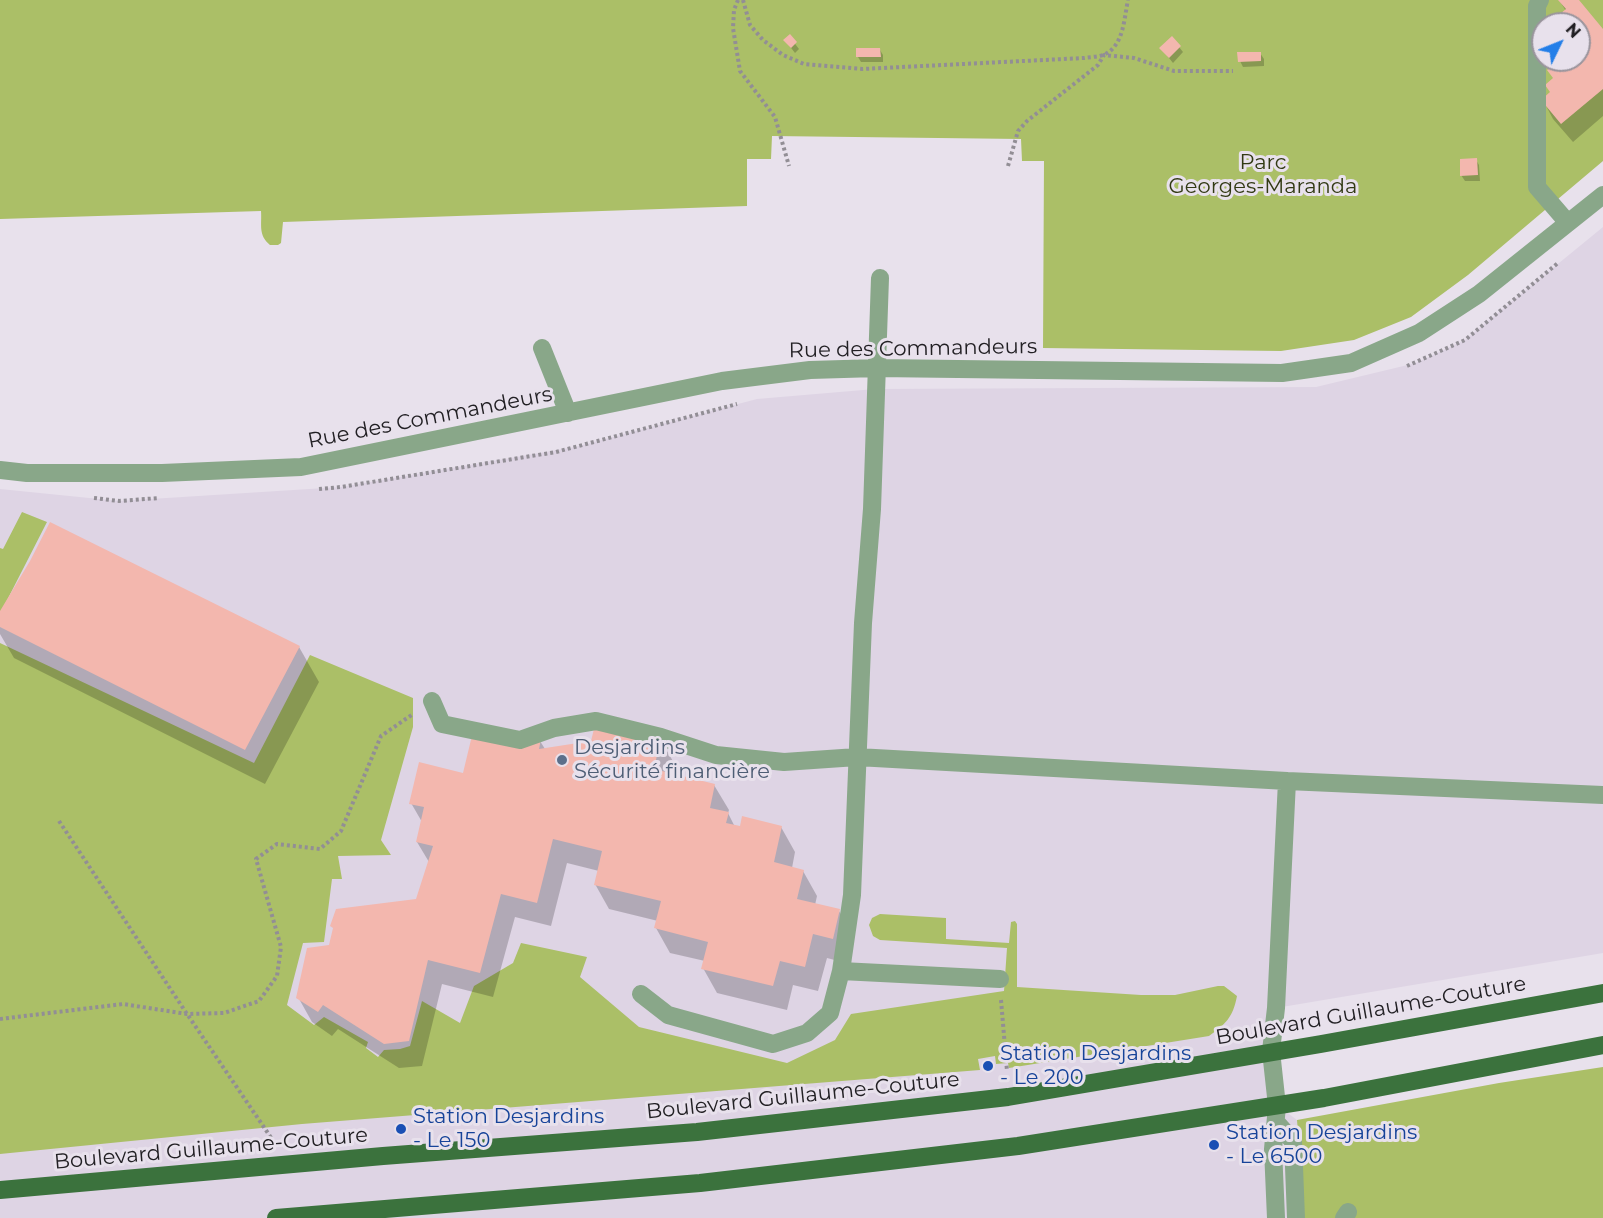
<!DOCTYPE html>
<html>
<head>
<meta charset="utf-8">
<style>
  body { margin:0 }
  #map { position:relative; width:1603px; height:1218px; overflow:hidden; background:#e8e1ec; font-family:Montserrat,sans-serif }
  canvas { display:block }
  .north { position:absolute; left:1531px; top:12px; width:60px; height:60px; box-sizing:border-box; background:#e8e1ec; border:2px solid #99949c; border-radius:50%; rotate:47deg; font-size:16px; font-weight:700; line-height:24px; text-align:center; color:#222024 }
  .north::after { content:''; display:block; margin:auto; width:21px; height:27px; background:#237ee8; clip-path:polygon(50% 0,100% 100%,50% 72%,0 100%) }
</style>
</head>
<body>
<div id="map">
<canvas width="1603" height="1218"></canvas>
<div class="north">N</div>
</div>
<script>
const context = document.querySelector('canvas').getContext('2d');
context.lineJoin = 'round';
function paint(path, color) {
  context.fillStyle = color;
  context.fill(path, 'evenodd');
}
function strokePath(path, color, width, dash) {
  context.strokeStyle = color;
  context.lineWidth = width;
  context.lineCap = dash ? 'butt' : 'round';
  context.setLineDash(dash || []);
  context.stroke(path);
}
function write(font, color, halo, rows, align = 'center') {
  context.font = font + ' Montserrat,sans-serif';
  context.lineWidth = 6;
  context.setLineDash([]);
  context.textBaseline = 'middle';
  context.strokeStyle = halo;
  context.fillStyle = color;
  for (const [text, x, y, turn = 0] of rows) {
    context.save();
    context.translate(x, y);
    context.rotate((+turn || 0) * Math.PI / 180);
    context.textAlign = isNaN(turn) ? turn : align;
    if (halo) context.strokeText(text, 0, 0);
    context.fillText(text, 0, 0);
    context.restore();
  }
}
paint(new Path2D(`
  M1603 227V953L1276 1008 1277 1105 1297 1120 1304 1218H0V489L119 501 341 487 575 447 757 399 875 389 1316 387 1416 363 1465 340Z`), '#ded4e4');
paint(new Path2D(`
  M0 0H1603V161L1468 275 1411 317 1354 340 1281 351 1043 348 1044 161H1022L1021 139 772 136 771 159H747V206L283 222 281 243 278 245H270C258 235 262 225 261 211L0 219ZM1543 24H1579V60H1543Z
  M22 512 47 522 0 614V548L3 549Z
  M0 643 254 763 310 655 413 698V727L381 840 391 855 338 856 342 879H332L324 942 303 943 287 1005 314 1025 324 1017 368 1042 366 1048 378 1057 384 1050 400 1049 410 1046 422 1001 460 1023 474 986 513 963 521 943 587 957 580 977 639 1027 787 1063 835 1040 851 1014 1004 991 1007 948 880 940 873 936 869 925 872 918 880 914 946 918V939L1009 943 1011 922 1015 921 1017 924V987L1141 995H1175L1218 986H1224L1237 996C1233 1017 1226 1024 1209 1036L1009 1068 1008 1063 996 1064 995 1056 978 1059 980 1070 302 1124 0 1154Z
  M1603 1067V1218H1304L1297 1120 1499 1083Z`), '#abbf67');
paint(new Path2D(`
  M1559 0H1577L1603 31V116L1573 142 1553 119 1543 100 1551 93 1559 62 1557 60H1579V24H1561L1566 11Z
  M789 36 799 49 795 53 785 40Z
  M1172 38 1183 52 1173 63 1161 48Z
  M880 50 883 55V62H861L858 57Z
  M1260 53 1264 59V66L1243 67 1240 61Z
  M1476 160 1479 165 1480 181H1465L1461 175Z
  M0 614 299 647 319 682 265 784 14 658 0 634Z
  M660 739 674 763 672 775 714 785 729 810 728 813 735 827H781L795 852 792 868 803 871 817 896 815 905 839 911 853 935 846 963 827 958 818 991 793 985 787 1010 717 993 703 968 705 961 670 953 656 928 658 921 609 909 595 884 599 871 567 863 551 926 515 917 493 997 442 984 422 1066 399 1068 338 1029 332 1036 312 1022 298 997 330 946 417 900 429 862 417 842 422 822 411 803 464 775 540 741 545 749Z`), '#0003');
paint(new Path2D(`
  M1558 0H1579L1603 29V89L1561 124 1541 100 1550 92 1545 85 1553 78 1547 70 1559 60H1579V24H1560L1555 18 1566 9Z
  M790 34 797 42 791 48 783 40Z
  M1172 36 1181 46 1169 58 1159 48Z
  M856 48H880L881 57H856Z
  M1237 52H1261V61L1238 62Z
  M1477 158 1478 175 1460 176V159Z
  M50 522 300 646 245 750 0 627V611L30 561Z
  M596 721 661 737 654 769 715 784 710 808 729 812 726 823 740 826 742 816 782 826 774 862 804 870 797 899 840 909 833 939 813 934 805 967 780 961 773 986 701 969 708 942 654 928 661 901 594 885 602 851 553 839 537 903 501 894 480 973 428 960 409 1041 384 1044 323 1005 318 1012 296 998 307 948 329 945 333 928 330 926 336 909 416 899 433 846 416 842 424 807 409 804 419 762 463 773 475 723 541 739 539 749 591 741Z`), '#f3b7ae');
strokePath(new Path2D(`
  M738 0 734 10 733 28 740 71 775 117 789 166
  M743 0 750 25 763 40 783 55 804 64 862 69 1084 58C1090 57 1097 57 1103 55 1124 47 1124 18 1128 0
  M1008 166 1018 131 1027 121 1098 65 1104 55 1134 58 1174 71H1233
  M1407 366 1465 340 1558 263
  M319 489 341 487 556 452 737 404
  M94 498 119 501 159 498
  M59 821 187 1014 274 1142
  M1001 1000 1007 1071
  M0 1019 123 1004 187 1014 224 1013 259 1001 277 976 281 947 256 859 277 844 320 849 341 831 381 736 413 714`), '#928e95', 4, [3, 3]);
strokePath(new Path2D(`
  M1540 0 1537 6V187L1568 223
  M542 348 568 413
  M0 470 27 473H162L301 467 722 381 810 370 877 368 1282 373 1351 363 1419 333 1479 294 1603 195
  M432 701 442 724 520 740 554 728 596 721 661 737 716 755 784 762 857 757 1287 781 1276 1008 1271 1051 1277 1106 1273 1149 1276 1218
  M1287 781 1603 795
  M841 971 1000 979
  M641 994 668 1015 773 1044 807 1033 830 1013 841 971 852 895 863 623 872 509 880 278
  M1276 1122 1293 1141 1296 1218
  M1344 1218 1348 1212`), '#89a789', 18);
strokePath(new Path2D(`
  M0 1190 383 1156 697 1132 1008 1097 1321 1044 1603 993
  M276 1218 700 1183 1018 1146 1324 1098 1603 1045`), '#3b723d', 18);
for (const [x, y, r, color] of [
  [562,760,6,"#5c6f8a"],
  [988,1066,6,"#1a4fb4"],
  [401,1129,6,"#1a4fb4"],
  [1214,1145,6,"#1a4fb4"]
]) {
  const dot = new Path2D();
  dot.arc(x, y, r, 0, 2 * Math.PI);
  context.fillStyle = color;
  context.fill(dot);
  strokePath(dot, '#e8e1ec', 2);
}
write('21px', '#323a14', '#e8e1ec', [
  ["Parc",1263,163],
  ["Georges-Maranda",1263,187]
]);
write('21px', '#222024', '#e8e1ec', [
  ["Rue des Commandeurs",913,349,-1],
  ["Rue des Commandeurs",430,418,-11],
  ["Boulevard Guillaume-Couture",1371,1011,-10],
  ["Boulevard Guillaume-Couture",803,1096,-6],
  ["Boulevard Guillaume-Couture",211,1149,-5]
]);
write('21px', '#4e5e75', '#e8e1ec', [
  ["Desjardins",574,748],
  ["Sécurité financière",574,772]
], 'left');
write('21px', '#164399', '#e8e1ec', [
  ["Station Desjardins",1000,1054],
  ["- Le 200",1000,1078],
  ["Station Desjardins",413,1117],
  ["- Le 150",413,1141],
  ["Station Desjardins",1226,1133],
  ["- Le 6500",1226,1157]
], 'left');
</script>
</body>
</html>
